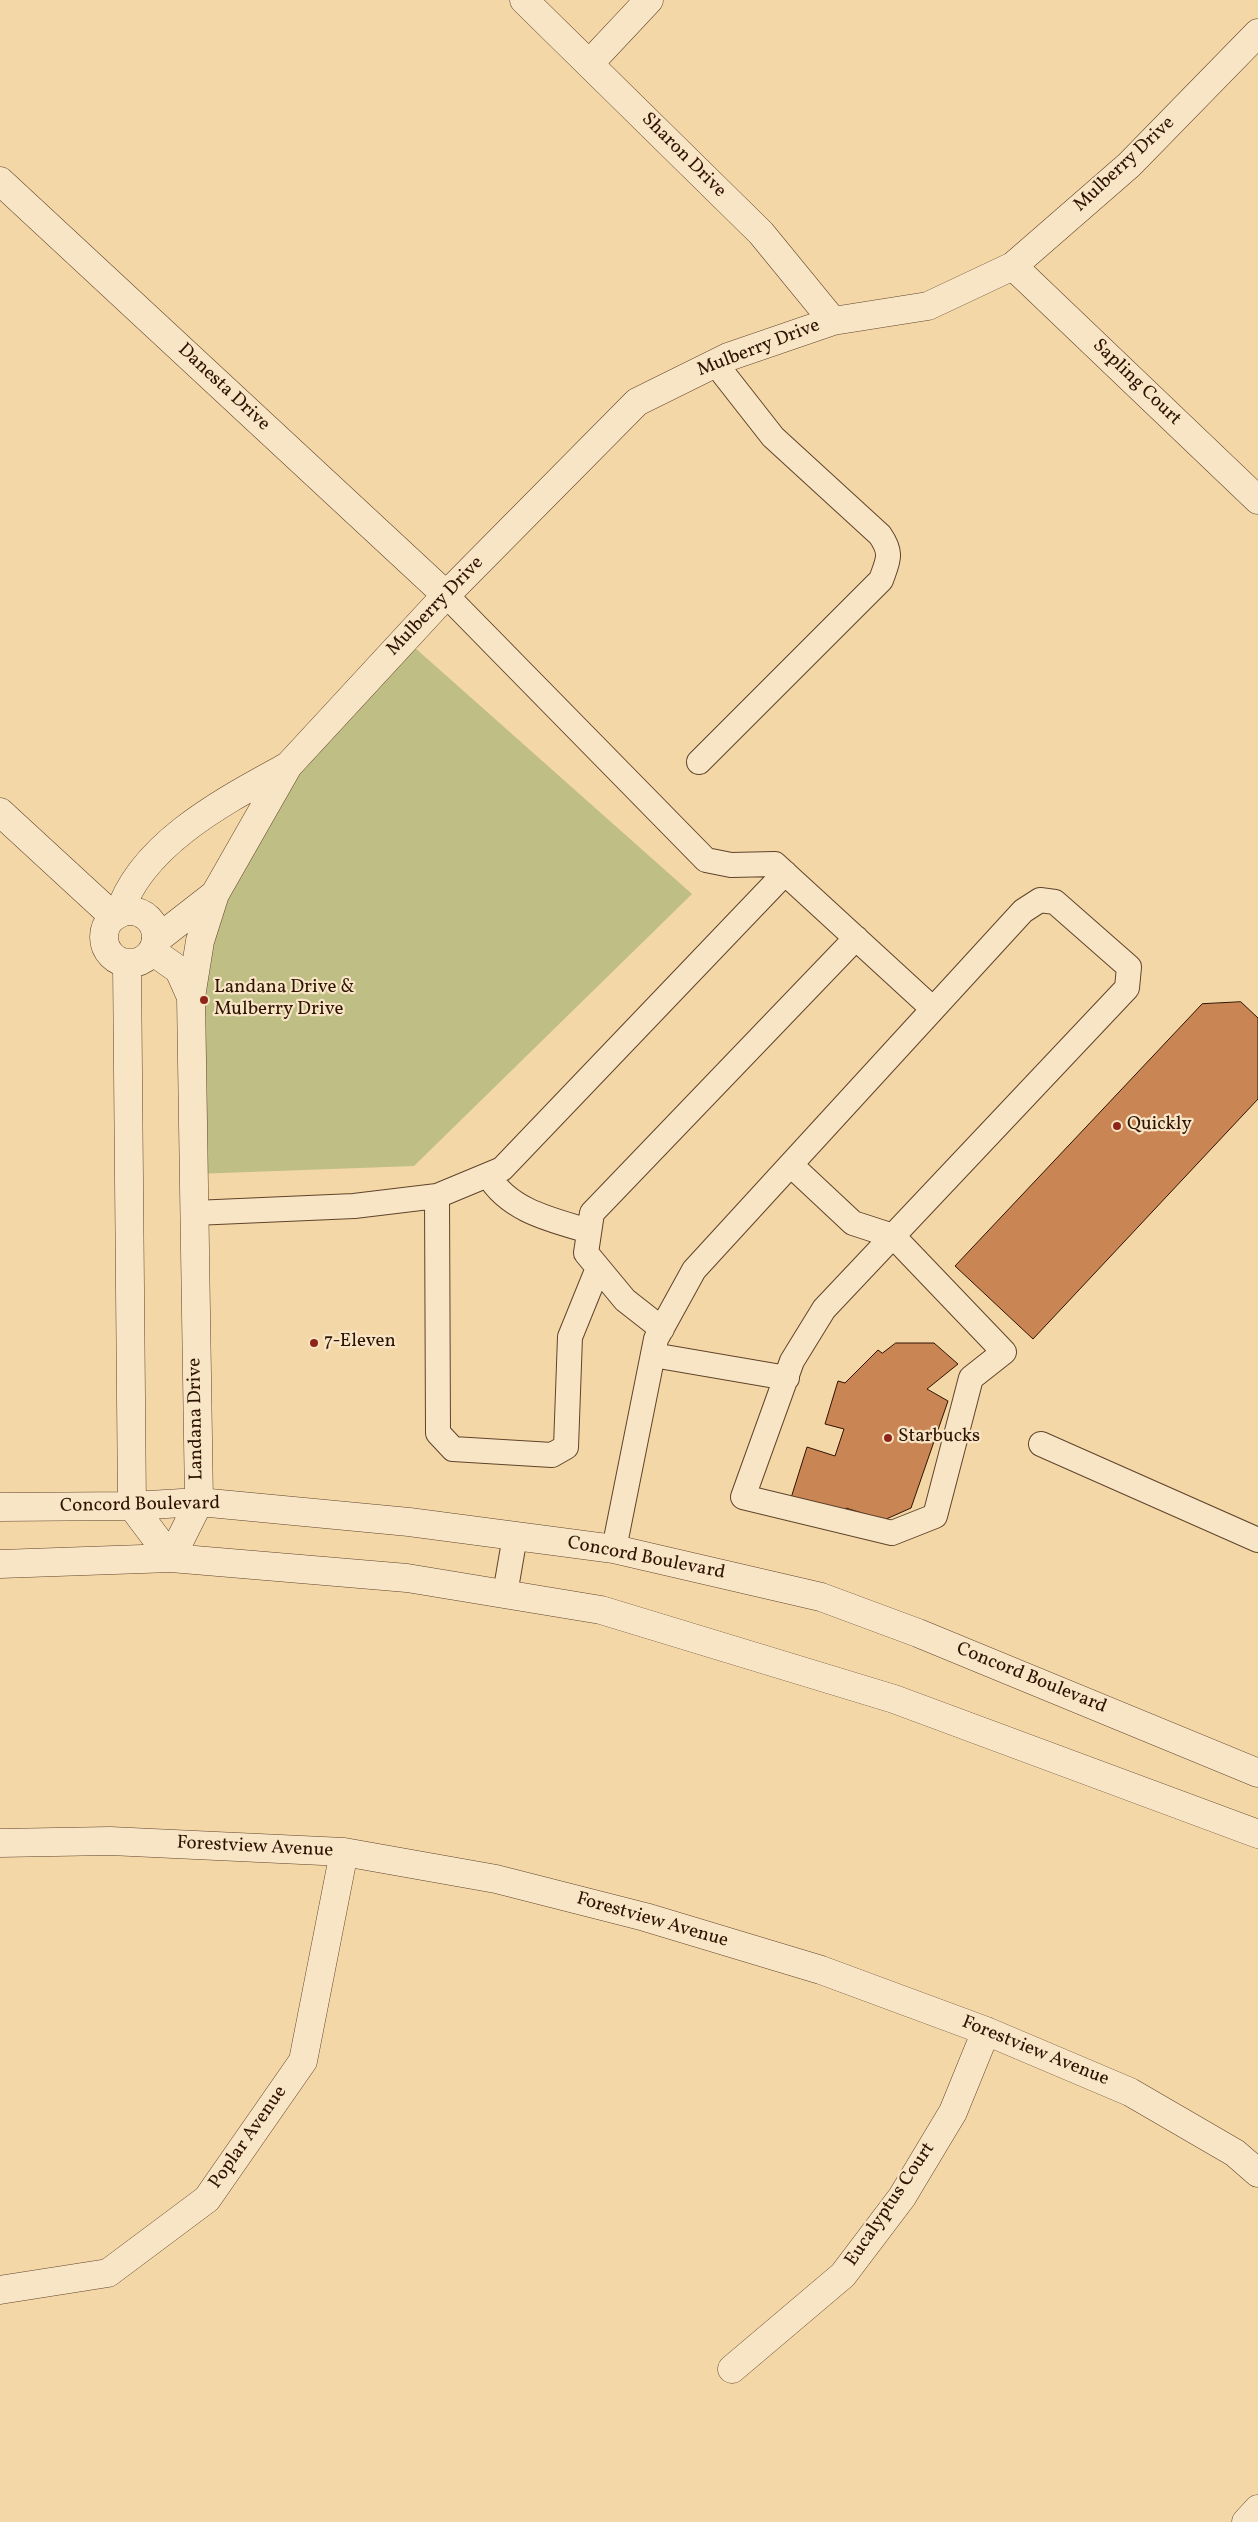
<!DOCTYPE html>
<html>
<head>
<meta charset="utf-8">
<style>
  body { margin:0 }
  canvas { display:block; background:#f4d7a7 }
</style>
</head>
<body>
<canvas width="1258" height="2522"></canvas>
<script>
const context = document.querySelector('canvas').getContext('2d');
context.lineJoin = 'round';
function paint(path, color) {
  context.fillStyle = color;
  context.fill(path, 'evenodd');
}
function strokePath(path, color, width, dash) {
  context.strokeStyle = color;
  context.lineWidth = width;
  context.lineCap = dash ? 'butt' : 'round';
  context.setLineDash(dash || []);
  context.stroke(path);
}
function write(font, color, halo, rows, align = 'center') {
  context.font = font + ' Vollkorn,serif';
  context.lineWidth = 4.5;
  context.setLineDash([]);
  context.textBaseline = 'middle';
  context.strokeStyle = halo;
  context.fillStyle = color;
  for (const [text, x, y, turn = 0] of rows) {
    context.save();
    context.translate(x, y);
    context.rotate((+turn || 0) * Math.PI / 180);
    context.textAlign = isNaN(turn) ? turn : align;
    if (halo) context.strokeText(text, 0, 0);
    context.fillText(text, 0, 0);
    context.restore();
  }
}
paint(new Path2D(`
  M405 639 692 894 414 1166 194 1174 200 941 288 766Z`), '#bebe85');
const building = new Path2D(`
  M1241 1002 1258 1018V1099L1033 1339 955 1266 1202 1004Z
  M896 1343H934L958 1364 927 1389 948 1401 911 1508 884 1520 846 1508 844 1514 791 1498 807 1447 835 1456 844 1429 825 1424 838 1381 845 1383 878 1350 882 1353Z`);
paint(building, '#ca8555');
strokePath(building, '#2f1300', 1);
const service = new Path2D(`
  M446 595 706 860 731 865 775 864 933 1009
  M699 762 881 580C888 560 893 554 880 535L773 437 715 363
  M488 1175C509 1211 552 1220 589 1231
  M437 1196 438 1433 453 1449 552 1455 566 1447 570 1337 598 1268
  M194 1213 354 1206 437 1196 502 1169 785 873
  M662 1329 625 1300 586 1253 592 1213 856 938
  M653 1355 787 1378
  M1041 1444 1258 1540
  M614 1549 656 1339 694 1270 1023 911 1040 900 1055 902 1129 967 1127 988 824 1309 792 1361 743 1497 892 1533 935 1516 971 1378 1004 1352 893 1236 853 1223 791 1165
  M505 1594 515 1536`);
const minor = new Path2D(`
  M524 0 761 233 833 321
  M589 64 649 0
  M0 181 446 595
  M1013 266 1258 500
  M119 914C141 843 228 799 288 766
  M156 940 215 894
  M191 997 200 941 215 894 288 766 446 595 637 402 728 357 833 321 928 306 1013 266 1129 165 1258 33
  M0 1843 110 1841 344 1852 496 1879 645 1917 821 1970 986 2031 1130 2092 1235 2153 1258 2173
  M0 2290 108 2273 207 2199 303 2061 344 1852
  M732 2369 843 2275 902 2197 953 2112 986 2031
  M1246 2522 1258 2509`);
const tertiary = new Path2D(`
  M0 812 114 917
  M104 937a26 26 0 1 1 52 0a26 26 0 1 1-52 0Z
  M152 951 179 970 191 997 199 1502 171 1558
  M127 963 132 1506 171 1558
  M0 1507 132 1506 199 1502 409 1522 614 1549 821 1597 918 1633 1258 1773
  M0 1564 171 1558 407 1578 601 1610 894 1699 1258 1834`);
strokePath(service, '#60442a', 26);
strokePath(minor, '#60442a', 29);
strokePath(tertiary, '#60442a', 29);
strokePath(service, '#f8e5c6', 24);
strokePath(minor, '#f8e5c6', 28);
strokePath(tertiary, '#f8e5c6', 28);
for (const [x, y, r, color] of [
  [204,1000,5,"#8f2418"],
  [1117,1126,5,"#8f2418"],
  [314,1343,5,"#8f2418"],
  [888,1438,5,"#8f2418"]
]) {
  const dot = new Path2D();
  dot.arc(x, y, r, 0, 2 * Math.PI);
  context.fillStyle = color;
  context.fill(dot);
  strokePath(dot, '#f8e5c6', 2);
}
write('19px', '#2f1300', '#f8e5c6', [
  ["Sharon Drive",683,156,45],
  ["Mulberry Drive",1125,165,-43],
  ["Mulberry Drive",759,349,-21],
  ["Sapling Court",1136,383,44],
  ["Danesta Drive",223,388,43],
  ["Mulberry Drive",436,607,-46],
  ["Landana Drive",197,1419,-91],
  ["Concord Boulevard",140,1506,-1],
  ["Concord Boulevard",646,1559,11],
  ["Concord Boulevard",1031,1679,22],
  ["Forestview Avenue",255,1848,3],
  ["Forestview Avenue",652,1921,16],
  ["Forestview Avenue",1035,2052,22],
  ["Poplar Avenue",249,2138,-55],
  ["Eucalyptus Court",891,2205,-56]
]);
write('19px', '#2f1300', '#f8e5c6', [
  ["Landana Drive &",214,989],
  ["Mulberry Drive",214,1011],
  ["Quickly",1127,1126],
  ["7-Eleven",324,1343],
  ["Starbucks",898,1438]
], 'left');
</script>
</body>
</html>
